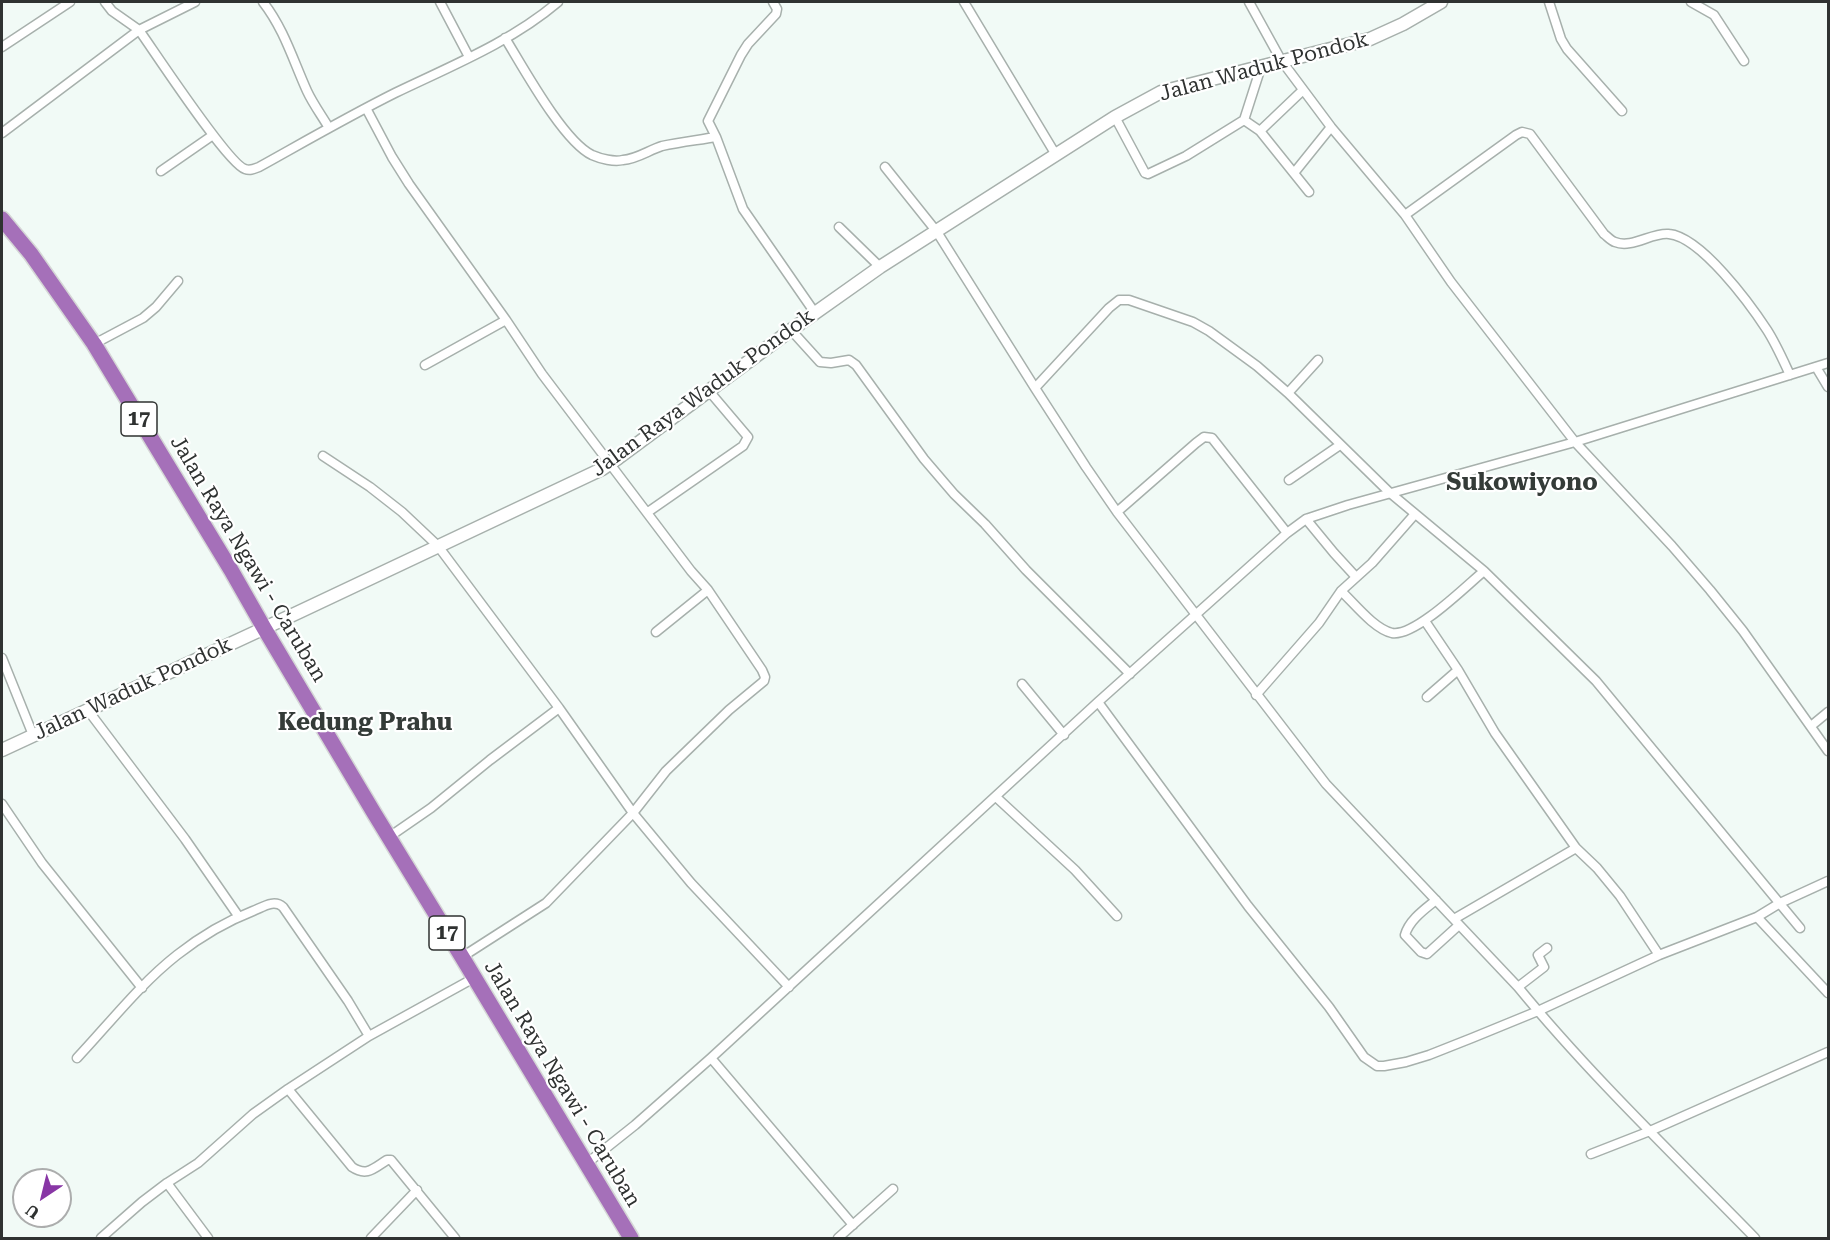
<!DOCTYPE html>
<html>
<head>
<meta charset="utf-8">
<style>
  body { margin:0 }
  #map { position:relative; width:1830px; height:1240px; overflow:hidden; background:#f1faf6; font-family:"Roboto Serif",serif }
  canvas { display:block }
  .frame { position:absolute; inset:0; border:3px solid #2f3231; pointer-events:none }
  .north { position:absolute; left:12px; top:1168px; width:60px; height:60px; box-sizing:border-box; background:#fff; border:2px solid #acadad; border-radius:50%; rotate:215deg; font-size:16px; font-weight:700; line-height:24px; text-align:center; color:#2f3231 }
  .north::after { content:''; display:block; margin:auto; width:21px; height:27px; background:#8836a5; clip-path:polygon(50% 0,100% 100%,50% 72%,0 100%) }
</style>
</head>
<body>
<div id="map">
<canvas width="1830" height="1240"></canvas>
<div class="frame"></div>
<div class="north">U</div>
</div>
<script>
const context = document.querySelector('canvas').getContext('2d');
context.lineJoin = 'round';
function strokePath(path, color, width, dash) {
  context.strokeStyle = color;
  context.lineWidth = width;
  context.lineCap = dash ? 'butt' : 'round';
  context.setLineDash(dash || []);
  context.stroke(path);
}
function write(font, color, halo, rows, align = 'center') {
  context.font = font + ' "Roboto Serif",serif';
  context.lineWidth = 4.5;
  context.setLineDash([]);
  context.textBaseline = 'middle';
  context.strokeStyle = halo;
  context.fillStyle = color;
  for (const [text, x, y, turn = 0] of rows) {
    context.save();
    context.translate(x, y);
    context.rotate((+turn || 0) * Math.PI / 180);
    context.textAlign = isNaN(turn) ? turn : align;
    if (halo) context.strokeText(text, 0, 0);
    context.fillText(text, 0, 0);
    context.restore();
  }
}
const street = new Path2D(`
  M105 2 112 11 139 30 195 2
  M263 2C284 29 293 60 307 91 313 104 322 116 329 128
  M440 2 469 57
  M964 2 1056 155
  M1249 2 1281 60 1331 127 1405 215 1451 282 1575 442 1672 546 1710 590 1743 631 1828 751
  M1549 2 1561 39 1567 49 1622 111
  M1691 2 1714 15 1744 61
  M505 38C523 67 563 141 592 155 601 159 614 162 623 160 637 159 649 150 662 146 680 142 699 140 716 137L708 121 741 55 748 44 776 14 777 9 773 2
  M2 47 70 2
  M1261 67 1244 120 1260 131 1309 192
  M366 108 392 157 409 184 506 320 542 374 691 571 708 590 762 670 765 677 764 681 729 710 666 771 633 813 546 903 462 957
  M1115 117 1145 173 1148 174 1186 156 1244 120
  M1260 131 1303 90
  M2 133 139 30C154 51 228 164 245 169 250 171 254 169 259 167 304 142 349 116 395 93 451 66 511 42 558 2
  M716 137 743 209 815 313
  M885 167 937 232 1035 388 1086 467 1117 512 1326 784 1518 987C1591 1076 1675 1156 1755 1238
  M161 171 213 135
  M1294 173 1331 127
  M1405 215 1516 135 1522 132 1530 134 1604 234C1607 236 1611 241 1615 242 1632 249 1652 232 1669 234 1701 237 1750 304 1767 330 1776 344 1783 360 1790 375
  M839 227 880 267
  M791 330 820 362 831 363 849 360 856 365 924 459 954 494 985 524 1026 570 1130 674
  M94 344 143 318 156 307 178 281
  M425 365 506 320
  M1816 367 1828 387
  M1035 388 1109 308 1119 300H1129L1193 322 1209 331 1257 366 1288 393 1389 492 1484 571 1596 681 1800 928
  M1288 393 1318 360
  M323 456 370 487 402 512 438 546 559 708 633 813 691 883 789 987
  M1289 480 1340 445
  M648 512 743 446 748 437 709 391
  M1117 512 1196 443 1204 437 1212 438 1287 533
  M1306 519 1334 553 1356 577
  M1341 591C1354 603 1374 629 1392 633 1415 637 1466 586 1484 571
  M1425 621 1458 670 1495 733 1576 848 1597 868 1620 896 1659 955
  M656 632 708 590
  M2 658 33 735
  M1022 684 1064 735
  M1256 695 1319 623 1341 591 1372 563 1415 514
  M1427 697 1458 670
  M1098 702 1248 906 1329 1007 1364 1057 1377 1066H1384L1406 1062 1429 1055 1472 1038 1538 1011 1659 955 1757 917 1780 903 1828 881
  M87 709 185 839 239 917
  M1811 726 1828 712
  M996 797 1075 870 1117 916
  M2 804 42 863 142 988
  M389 837 431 808 490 760 559 708
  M1436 900C1425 909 1409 920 1405 935L1421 952 1427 954 1459 925
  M1757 917 1828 993
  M1454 919 1576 848
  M1518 987 1544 967 1538 955 1547 948
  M77 1058C109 1024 140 984 177 955 200 937 227 921 253 911 263 907 274 899 283 907L348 1001 369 1036
  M711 1058 853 1225
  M288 1089 352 1167C367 1177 374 1168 387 1160H391L455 1238
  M1591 1154 1650 1131 1828 1052
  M586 1164 635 1125 711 1058 1098 702 1287 533 1306 519 1348 505 1575 442 1828 363
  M167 1183 208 1238
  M101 1238 142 1202 167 1183 198 1163 253 1114 288 1089 369 1036 474 978
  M371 1238 417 1190
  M838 1238 893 1189`);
const secondary = new Path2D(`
  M2 750 299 612 602 469 618 458 791 330 880 267 1115 117 1161 92 1370 39 1403 24 1441 2`);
const highway = new Path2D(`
  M2 219 31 254 94 344 231 570 264 628 374 813 462 957 631 1238`);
strokePath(street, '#a7b0ac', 11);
strokePath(secondary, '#a7b0ac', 15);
strokePath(highway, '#d5d6d6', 18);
strokePath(street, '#fff', 8);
strokePath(secondary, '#fff', 12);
strokePath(highway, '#a570b9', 15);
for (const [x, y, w] of [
  [139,419,36],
  [447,933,36]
]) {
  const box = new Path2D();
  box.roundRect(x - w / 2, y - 17, w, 34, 4.5);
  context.fillStyle = '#fff';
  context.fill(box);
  strokePath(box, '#2f3231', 1.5);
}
write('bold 20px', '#2f3231', null, [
  ["17",139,419],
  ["17",447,933]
]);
write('21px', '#2f3231', '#fff', [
  ["Jalan Waduk Pondok",1264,67,-15],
  ["Jalan Raya Waduk Pondok",703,393,-36],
  ["Jalan Raya Ngawi - Caruban",248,559,59],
  ["Jalan Waduk Pondok",133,689,-25],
  ["Jalan Raya Ngawi - Caruban",562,1084,59]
]);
write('bold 24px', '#343b38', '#fff', [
  ["Sukowiyono",1522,483],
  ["Kedung Prahu",365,723]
]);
</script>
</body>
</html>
